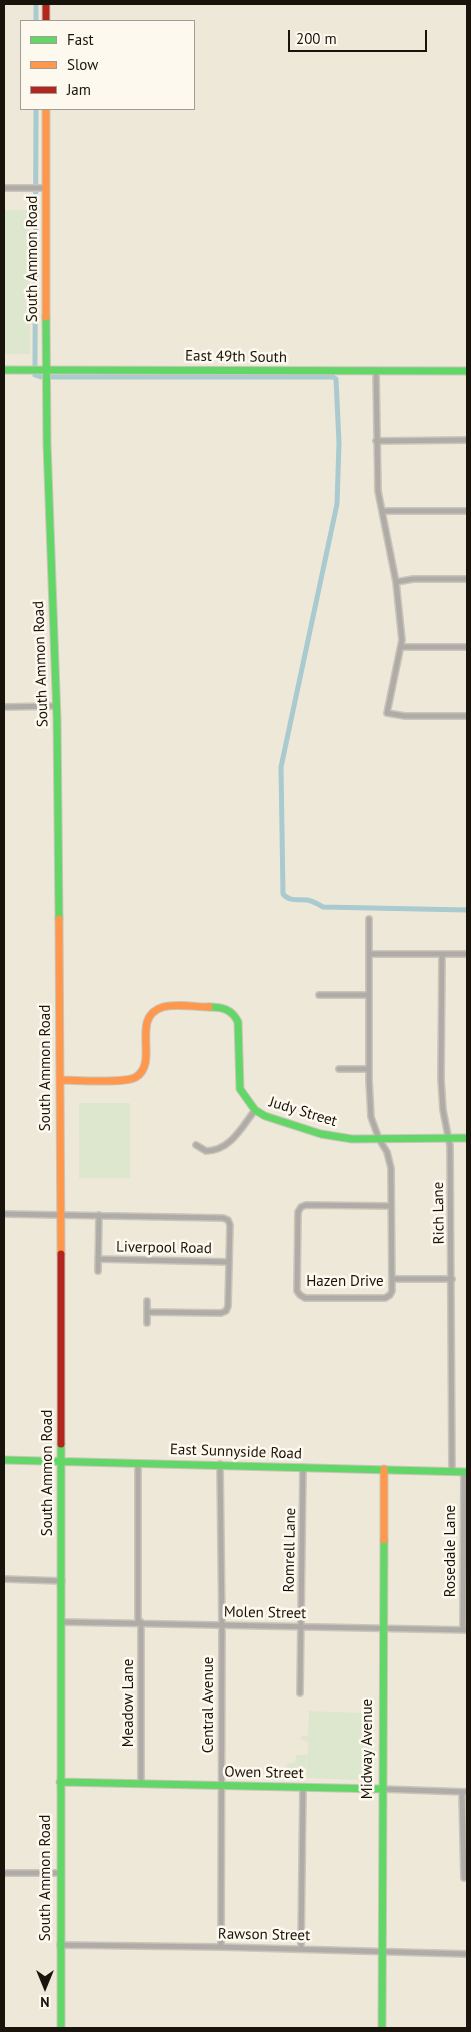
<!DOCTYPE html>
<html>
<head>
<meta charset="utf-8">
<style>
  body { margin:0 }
  #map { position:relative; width:471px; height:2032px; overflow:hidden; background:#eee8d9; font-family:"PT Sans",sans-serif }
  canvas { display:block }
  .frame { position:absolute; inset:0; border:5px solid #18140b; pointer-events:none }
  .legend { position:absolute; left:20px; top:20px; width:175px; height:90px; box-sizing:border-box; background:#fdf9ef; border:1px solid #a19d94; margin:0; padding:6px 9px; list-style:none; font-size:15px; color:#18140b }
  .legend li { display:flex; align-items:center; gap:10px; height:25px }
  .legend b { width:25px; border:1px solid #a19d94 }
  .north { position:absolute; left:20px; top:1962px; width:50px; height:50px; -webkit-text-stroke:4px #fdf9ef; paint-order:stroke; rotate:180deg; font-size:14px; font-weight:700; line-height:20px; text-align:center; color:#18140b }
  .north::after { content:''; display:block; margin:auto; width:18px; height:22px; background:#18140b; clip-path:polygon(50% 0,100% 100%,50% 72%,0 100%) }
  .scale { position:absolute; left:288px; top:30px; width:139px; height:22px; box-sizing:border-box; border:2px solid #18140b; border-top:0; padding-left:6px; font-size:15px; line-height:18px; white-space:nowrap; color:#18140b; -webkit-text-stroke:4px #fdf9ef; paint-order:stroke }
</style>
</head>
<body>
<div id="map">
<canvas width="471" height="2032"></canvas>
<div class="frame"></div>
<ul class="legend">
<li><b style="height:6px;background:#63d668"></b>Fast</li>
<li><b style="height:6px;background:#ff974d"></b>Slow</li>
<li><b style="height:6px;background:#b3261e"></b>Jam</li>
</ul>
<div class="north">N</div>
<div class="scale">200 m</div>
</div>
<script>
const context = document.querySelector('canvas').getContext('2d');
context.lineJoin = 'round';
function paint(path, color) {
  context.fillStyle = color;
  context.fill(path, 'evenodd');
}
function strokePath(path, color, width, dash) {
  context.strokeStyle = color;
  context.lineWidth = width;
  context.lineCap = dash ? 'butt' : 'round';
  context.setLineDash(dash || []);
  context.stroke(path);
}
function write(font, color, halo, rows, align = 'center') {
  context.font = font + ' "PT Sans",sans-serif';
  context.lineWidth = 5;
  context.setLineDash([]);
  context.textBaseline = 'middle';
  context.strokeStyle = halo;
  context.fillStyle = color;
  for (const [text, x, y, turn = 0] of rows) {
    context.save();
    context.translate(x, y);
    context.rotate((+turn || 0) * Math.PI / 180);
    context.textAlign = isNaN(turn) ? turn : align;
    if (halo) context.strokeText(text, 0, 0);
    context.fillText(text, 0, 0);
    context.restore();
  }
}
paint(new Path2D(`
  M4 210H30V354H4Z
  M79 1103H130V1178H79Z
  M309 1711 365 1713 370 1717 369 1776 362 1780 307 1778V1757L306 1772H286L287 1763H295L296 1755H308V1741L301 1740V1736H308Z`), '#dce7ce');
strokePath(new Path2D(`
  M36 21V4
  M35 365 36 109
  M35 375 41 377
  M50 377H333L336 379 339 443 337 504 281 767 283 894C290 902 298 899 307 900 313 901 318 904 323 907L467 910`), '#a9cacf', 5);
const street = new Path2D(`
  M4 188H46
  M376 372 378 491 396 582 402 640 387 713 405 716H467
  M376 441 467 440
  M382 511H467
  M396 582 413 579H467
  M401 647H467
  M4 707 57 706
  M369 919V1080L371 1117 379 1139 387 1152 391 1168 392 1291 390 1295 385 1298H305L300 1295 297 1291 298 1212 301 1207 306 1205 391 1206
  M369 954H467
  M442 954 441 1079 443 1110 450 1146 452 1471
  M319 995H369
  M339 1069H369
  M196 1145 206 1151C230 1151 242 1127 255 1110
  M4 1214 223 1218 228 1220 230 1225 228 1306 226 1311 221 1313 147 1312
  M98 1259 229 1262
  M98 1271 99 1215
  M392 1279H452
  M147 1323V1301
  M220 1464 222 1624 221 1947
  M4 1579 62 1581
  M62 1622 467 1630
  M138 1622V1463
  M141 1622V1784
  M463 1630 464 1472
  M300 1693 303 1467
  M382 1789 467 1792
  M462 1792 464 1878
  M4 1873H60
  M60 1945 221 1947 467 1954
  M301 1948 303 1787`);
const fast = new Path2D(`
  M46 317 47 444 57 719 59 919
  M4 370 467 371
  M209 1007C222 1007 232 1009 238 1022L240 1089 255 1110 265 1116 321 1134 352 1139 467 1138
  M4 1460 467 1472
  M60 1782 382 1789
  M61 2028V1444
  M382 2028 384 1540`);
const slow = new Path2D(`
  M46 317V109
  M59 919 61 1254
  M60 1080C76 1080 125 1084 136 1077 160 1062 129 1017 163 1007 177 1003 194 1007 209 1007
  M384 1540V1469`);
const jam = new Path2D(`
  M46 4V21
  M61 1254V1444`);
strokePath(street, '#cac5ba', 8);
strokePath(fast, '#cac5ba', 9);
strokePath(slow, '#cac5ba', 9);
strokePath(jam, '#cac5ba', 9);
strokePath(street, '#afaca8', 5);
strokePath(fast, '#63d668', 7);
strokePath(slow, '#ff974d', 7);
strokePath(jam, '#b3261e', 7);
write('15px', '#18140b', '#fdf9ef', [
  ["South Ammon Road",33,259,-90],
  ["East 49th South",236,357,1],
  ["South Ammon Road",41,664,-92],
  ["South Ammon Road",46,1068,-90],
  ["Judy Street",303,1112,17],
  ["Rich Lane",439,1213,-91],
  ["Liverpool Road",164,1248,1],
  ["Hazen Drive",345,1282],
  ["East Sunnyside Road",236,1452,2],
  ["South Ammon Road",48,1473,-90],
  ["Romrell Lane",290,1550,-89],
  ["Rosedale Lane",451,1551,-90],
  ["Molen Street",265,1613,1],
  ["Meadow Lane",129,1703,-90],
  ["Central Avenue",209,1705,-90],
  ["Midway Avenue",368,1749,-90],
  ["Owen Street",264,1773,1],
  ["South Ammon Road",46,1878,-90],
  ["Rawson Street",264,1935,1]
]);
</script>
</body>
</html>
